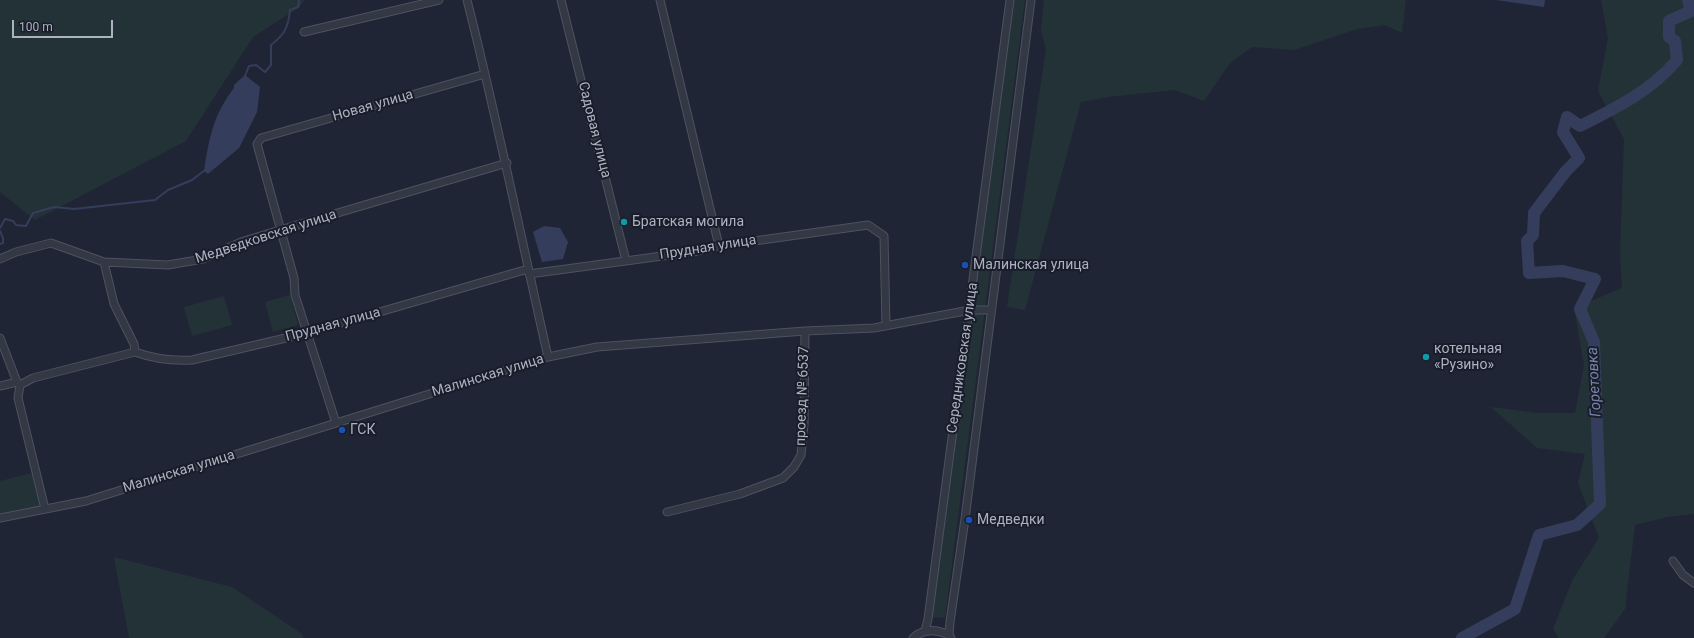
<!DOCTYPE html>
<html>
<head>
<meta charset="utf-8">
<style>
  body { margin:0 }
  #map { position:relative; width:1694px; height:638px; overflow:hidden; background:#202535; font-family:Roboto,sans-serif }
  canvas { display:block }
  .scale { position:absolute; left:12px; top:20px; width:101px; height:18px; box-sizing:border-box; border:2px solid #adb2c2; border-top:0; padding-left:5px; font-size:12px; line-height:14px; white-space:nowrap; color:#adb2c2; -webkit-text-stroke:3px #191d2a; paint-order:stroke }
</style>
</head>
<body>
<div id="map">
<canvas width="1694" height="638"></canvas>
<div class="scale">100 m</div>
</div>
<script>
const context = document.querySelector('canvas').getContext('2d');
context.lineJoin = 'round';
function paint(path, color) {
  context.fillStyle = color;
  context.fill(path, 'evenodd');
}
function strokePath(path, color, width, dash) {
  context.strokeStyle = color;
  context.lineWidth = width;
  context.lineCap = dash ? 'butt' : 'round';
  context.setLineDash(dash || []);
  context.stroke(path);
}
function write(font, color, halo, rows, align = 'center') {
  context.font = font + ' Roboto,sans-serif';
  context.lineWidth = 4;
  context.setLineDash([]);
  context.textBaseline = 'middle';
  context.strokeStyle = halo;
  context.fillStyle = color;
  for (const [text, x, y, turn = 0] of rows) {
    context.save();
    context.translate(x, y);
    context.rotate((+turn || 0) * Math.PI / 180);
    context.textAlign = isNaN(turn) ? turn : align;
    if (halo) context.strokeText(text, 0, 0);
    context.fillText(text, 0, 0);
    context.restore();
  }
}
paint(new Path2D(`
  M0 0H304L300 7 253 37 186 141 35 220 0 192Z
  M1012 0H1025L945 618 932 617Z
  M1044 0H1406L1402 33 1385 25 1357 29 1294 50 1252 47 1230 63 1204 101 1175 90 1108 97 1081 102 1025 310 1007 307 1046 49 1041 31Z
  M1601 0H1694V514L1667 517 1635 525 1625 609 1604 638H1559L1553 629 1573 579 1599 538 1578 483 1585 454 1537 448 1491 407 1537 413H1575L1584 365 1574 308 1622 288 1620 253 1624 139 1598 91 1608 38Z
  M290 295 298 325 273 332 265 302Z
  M224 296 232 325 192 336 184 307Z
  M32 473 40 507 0 515V481Z
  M114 557 232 587 302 634 304 638H129Z`), '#233237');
paint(new Path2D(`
  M1496 0H1545L1544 7Z
  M245 75 260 87 257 112 239 148 208 174 204 171C209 139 213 115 234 88V85Z
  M544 226 560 228 568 242 563 259 542 262 533 232Z`), '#343e5c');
strokePath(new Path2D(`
  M245 76 249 66 256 65 265 72 271 65V45C285 34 288 28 290 10L298 7 299 0
  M0 228 5 219 13 221 16 225 26 226 33 213 54 207 74 209 155 200 168 190 192 180 205 170
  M0 231 3 238V243L0 244`), '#343e5c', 2);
strokePath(new Path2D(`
  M1462 638 1515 609 1539 535 1577 525 1600 504 1594 342 1580 309 1595 279 1563 271 1529 273 1527 241 1533 235 1534 213 1566 171 1579 158 1563 132 1567 117 1580 126C1616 108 1651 91 1677 60L1675 41 1669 37V21L1691 11 1688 0`), '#343e5c', 12);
const minor = new Path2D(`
  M467 0C497 118 521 238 548 357
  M561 0 626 261
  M660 0 719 246
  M304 32 439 0
  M0 259 16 252 51 243 104 262 168 265 203 259 241 242 280 230 507 163
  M104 262 114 304 134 344 135 352
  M529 274 692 252 719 246 868 225 884 236 886 326
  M0 338 17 382
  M135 352C154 359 172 361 192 360L307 333 528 269
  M0 386 17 382 20 385
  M336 423 295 295 294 278 257 144 261 138 485 74
  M45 509 18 398 20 385 33 378 135 352
  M667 512 740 494 783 478 794 467 801 455 804 424 805 331
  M0 518 86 501 548 357 597 347 805 331 874 328 970 310H991
  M1673 561 1683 575 1694 583
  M925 631 928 619 1010 0
  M913 638C924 628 936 629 949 635
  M951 638 949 635 950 622 965 519 1031 0`);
strokePath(minor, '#4e5260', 9);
strokePath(minor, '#333845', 7);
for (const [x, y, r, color] of [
  [624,222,4,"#0f9aa8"],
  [965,265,4,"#1a4fb4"],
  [1426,357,4,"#0f9aa8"],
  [342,430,4,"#1a4fb4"],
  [969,520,4,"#1a4fb4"]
]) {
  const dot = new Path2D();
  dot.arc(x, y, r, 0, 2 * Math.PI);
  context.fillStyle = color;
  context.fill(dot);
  strokePath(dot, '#191d2a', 1.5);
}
write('14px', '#adb2c2', '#191d2a', [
  ["Новая улица",373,106,-16],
  ["Садовая улица",594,130,76],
  ["Медведковская улица",266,237,-18],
  ["Прудная улица",708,248,-9],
  ["Прудная улица",333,325,-15],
  ["Середниковская улица",963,358,-82],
  ["Малинская улица",488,376,-17],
  ["проезд № 6537",803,396,-88],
  ["Малинская улица",179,472,-17]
]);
write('14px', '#adb2c2', '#191d2a', [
  ["Братская могила",632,222],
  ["Малинская улица",973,265],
  ["котельная",1434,349],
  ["«Рузино»",1434,365],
  ["ГСК",350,430],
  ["Медведки",977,520]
], 'left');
write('italic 15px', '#7684aa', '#191d2a', [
  ["Горетовка",1595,382,-93]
]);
</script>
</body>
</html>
